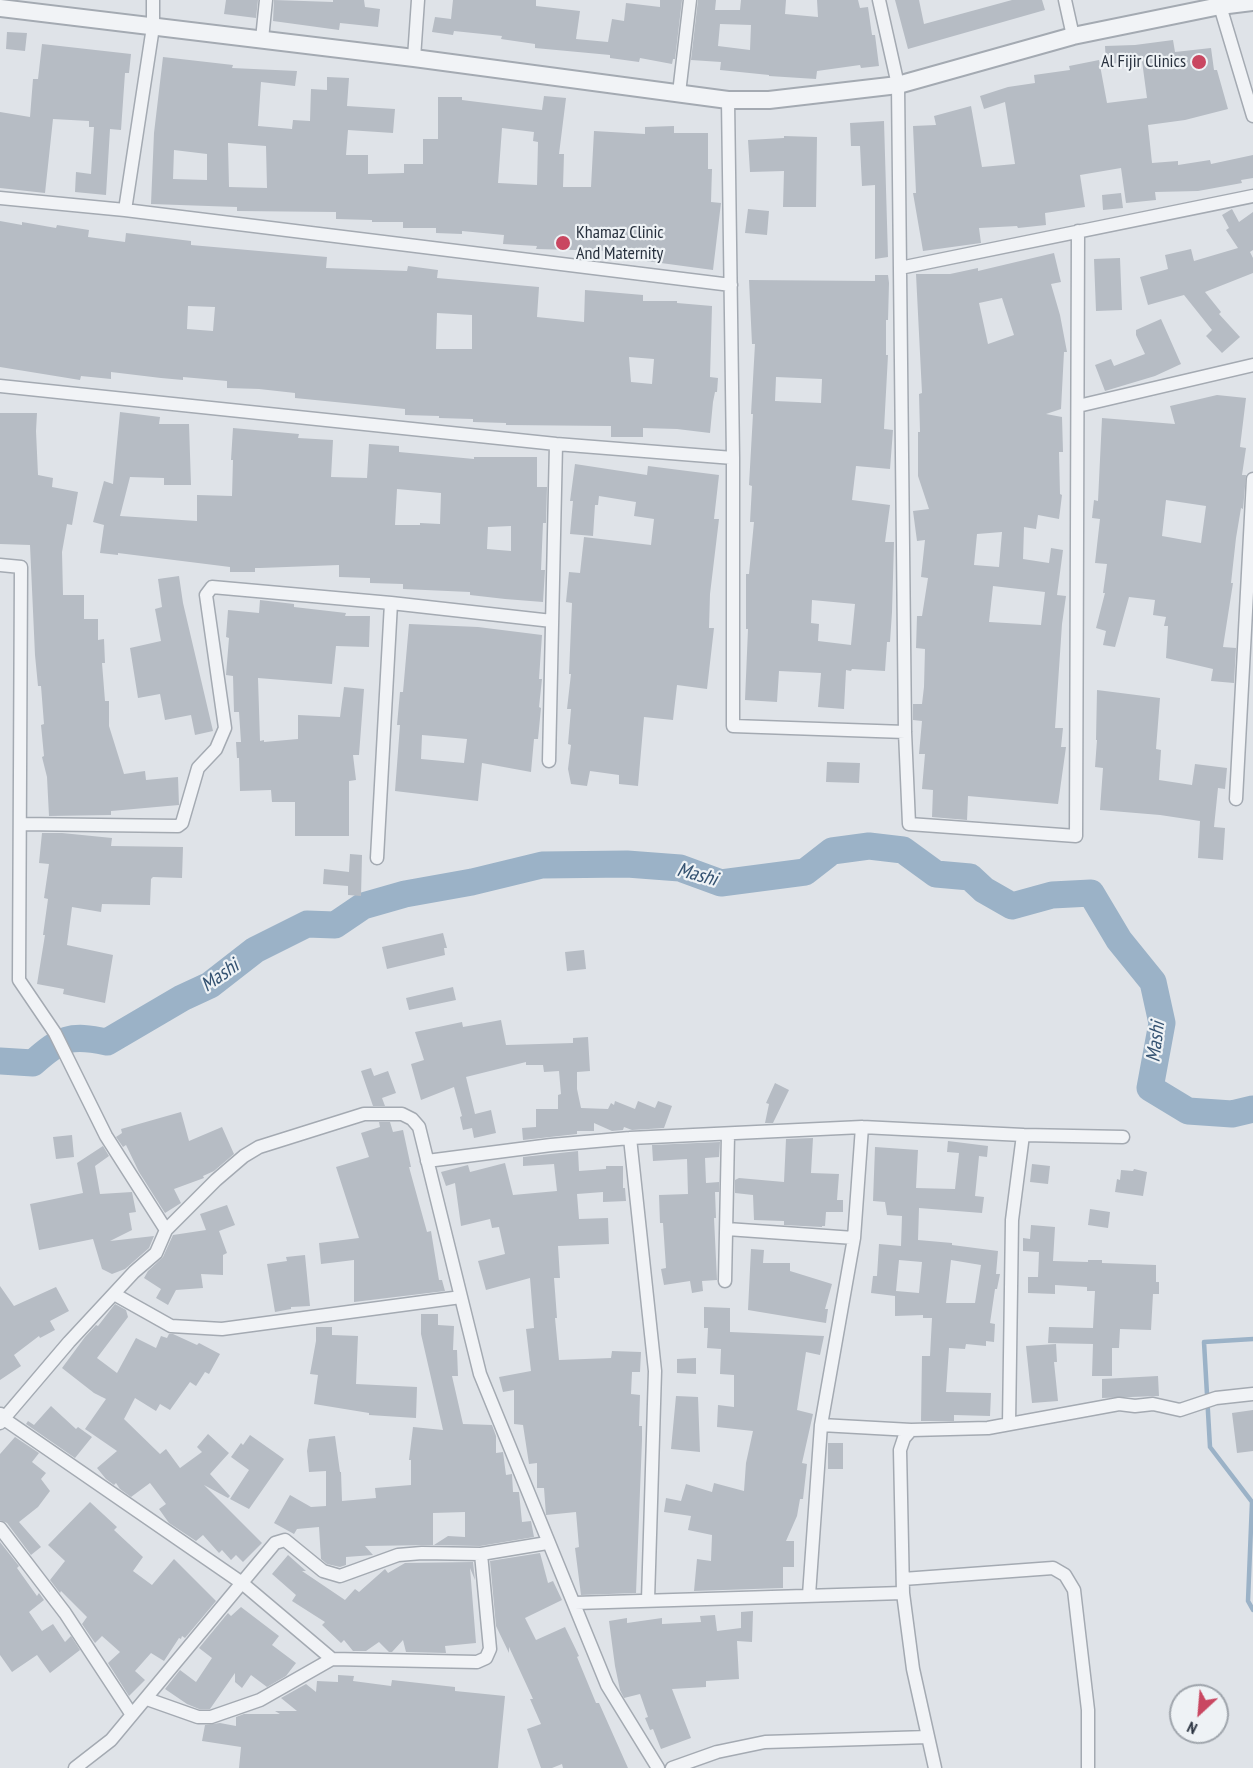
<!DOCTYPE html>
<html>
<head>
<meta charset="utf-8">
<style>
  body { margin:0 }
  #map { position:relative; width:1253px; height:1768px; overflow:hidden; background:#dfe3e8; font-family:"PT Sans Narrow",sans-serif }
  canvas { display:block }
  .north { position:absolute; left:1169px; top:1684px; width:60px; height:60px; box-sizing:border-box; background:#eef2f5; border:2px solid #9fa5ac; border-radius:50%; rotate:206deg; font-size:16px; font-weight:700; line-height:24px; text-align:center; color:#28313e }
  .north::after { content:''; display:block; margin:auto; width:21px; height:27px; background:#c94761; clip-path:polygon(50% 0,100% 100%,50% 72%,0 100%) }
</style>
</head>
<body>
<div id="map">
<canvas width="1253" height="1768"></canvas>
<div class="north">N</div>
</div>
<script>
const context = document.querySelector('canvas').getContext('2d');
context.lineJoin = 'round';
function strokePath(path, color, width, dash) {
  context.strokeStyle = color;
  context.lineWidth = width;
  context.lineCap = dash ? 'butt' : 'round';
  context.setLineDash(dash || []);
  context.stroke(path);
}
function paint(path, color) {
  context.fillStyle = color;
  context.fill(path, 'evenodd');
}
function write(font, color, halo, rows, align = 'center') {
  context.font = font + ' "PT Sans Narrow",sans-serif';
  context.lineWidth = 4.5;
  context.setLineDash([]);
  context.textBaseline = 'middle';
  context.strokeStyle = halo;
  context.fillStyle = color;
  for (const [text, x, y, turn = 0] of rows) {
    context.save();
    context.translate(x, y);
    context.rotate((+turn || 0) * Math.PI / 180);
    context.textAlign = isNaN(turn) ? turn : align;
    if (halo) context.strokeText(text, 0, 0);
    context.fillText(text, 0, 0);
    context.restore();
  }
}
strokePath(new Path2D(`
  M1253 1339 1204 1342 1210 1447 1252 1502 1248 1601 1253 1610`), '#9bb2c7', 4.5);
strokePath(new Path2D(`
  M0 1061 33 1063C61 1038 70 1034 107 1042L182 998 210 985 255 950 307 924 335 925 363 906 405 894 472 882 542 865 627 864 680 868 721 883 805 872 832 851 869 846 903 850 936 874 970 877 984 890 1012 906 1052 895 1091 893 1119 940 1153 982 1162 1023 1150 1088 1188 1111 1232 1114 1253 1109`), '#9bb2c7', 27);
paint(new Path2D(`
  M226 0H258L256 18 224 14Z
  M274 0 333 2V0H364L365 7 380 9 378 27 340 23 339 30 273 21Z
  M453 0H536V6L580 11 576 39 608 42 612 19 624 21 626 3 660 7V0H682L675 59H673L672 64 640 58 639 62 610 58V55L535 48V44L501 39 502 36 454 31 453 35 432 32 435 17 451 19Z
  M698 0H716L715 10H740L741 0H786L785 14 818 17 817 0H858L860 8 868 7 872 35H875L879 66 861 68 860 65 817 71 816 79 769 76V75L720 70 721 62 691 60ZM720 24 751 25 750 50 718 46Z
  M895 0H919L924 24 1012 0H1042L1045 10 908 49Z
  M7 32 27 33 25 51 6 49Z
  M1173 40 1175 52 1211 48 1214 70H1217L1228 109 1185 120 1148 125 1152 163 1178 161V165L1210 160 1211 164 1253 155V178L1241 180 1242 183 1198 191 1155 192 1156 200 1126 203 1121 168 1080 175 1085 207 1045 213 1046 225 1018 228 1017 226 979 228 981 243 923 251 913 193H916L913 126 936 125 934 116 971 106 982 167 1015 164 1005 102 984 109 980 96 1008 87 1035 83 1034 75 1070 70 1069 66 1099 60 1107 103 1147 98 1142 61 1106 64 1105 46 1135 45Z
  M42 44 131 54 129 73H125L121 130 110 129 106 195 75 192 76 172 91 174 94 127H89V121L53 119 45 193 0 188V112L30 117 33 79H38Z
  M163 57 233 65 232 68 297 71 295 86 261 82 258 126 292 129 293 120 310 121 311 89 327 90V77L349 78 347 106 395 109 393 133 348 130 346 155H368V174L404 173V164H423V139H438V97H462V100L542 110 544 96 566 98 559 154H564L563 187H591L594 131 645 134V127L674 126V133H708V169H712L711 202 721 203 713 270 646 261V258L612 255 613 251 536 249 537 246 503 244 504 235 462 231V234L436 233V228H403V222H372V220L336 219V212L237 211V207L151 204 154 133ZM502 128 534 132 533 141 538 142 537 185 498 183ZM228 143 266 146 267 188 229 187ZM174 150 207 154V180L173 179Z
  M884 121 888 257 875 259V185L862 186 860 146H851L850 123Z
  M784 136 817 137 816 207H783L784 171 750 172 748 140 784 138Z
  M1121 193 1123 208 1103 210 1102 195Z
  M748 209 769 211 767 235 745 233Z
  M1232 209 1239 222 1253 212V250L1250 252 1253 258V273L1205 292 1221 312 1219 314 1240 337 1222 353 1206 336 1212 330 1184 295 1148 305 1140 277 1168 269 1165 255 1191 249 1194 261 1238 248 1226 230 1229 228 1222 215Z
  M0 221 22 225V222L56 228 57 225 89 230 88 237 125 242 126 233 191 241V245L327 257 326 268 407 271 408 266 438 270 437 278 539 287 537 317 584 322 585 290 643 295V301H677V303L712 306 710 377 718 378 717 392H715L713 402 710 433 677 429 643 428V437H611V426L506 425V423L473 422V419L439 418V416L405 415V409L295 398V393L259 389 227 388V381L183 377V380L161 378 111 372V379L81 376 80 380 0 367ZM188 306 215 307 213 331 187 329ZM437 313 472 315V349H436ZM629 357 654 359 652 384 631 382Z
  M1054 253 1061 282 1051 284 1060 315 1067 352H1064L1061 409 1046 414 1062 417 1063 452H1059L1060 494 1062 495 1059 519 1038 515 1036 529 1024 527 1023 559 1049 563 1051 548 1063 550 1057 595 1066 596 1062 624 1055 728H1063L1061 747H1066L1058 804 968 796 967 820 932 817 933 790 922 789 925 754H919L922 721 913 720V704H922L924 687 925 649 916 648 917 616H922L928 578 921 577 925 540 917 541 913 511 929 509 918 476V432H920L919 394 922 393 916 274H950L978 268V271ZM1002 298 1014 335 988 344 979 303ZM1002 532 999 567 974 565 977 534ZM993 586 1045 592 1041 625 989 622Z
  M1120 258 1122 310 1096 311 1094 259Z
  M875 275H888L889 283 888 320H886V355H888L884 429 893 430 890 469 856 466 852 500 890 505 885 542H894L892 612 890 642H887L885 671 852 669 851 671 846 670 844 709 818 707 821 673 779 671 777 702 745 700 748 629H746V574H749L754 522H750L752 486 749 485 753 414H751L755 344H752L749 280 875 281ZM776 377 822 379 821 403 775 401ZM812 600 855 604 851 645 818 641 819 624 811 623Z
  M1161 319 1181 364 1155 376 1105 391 1095 365 1111 359 1114 366 1145 354 1136 335V330Z
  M1217 395 1246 398 1240 447 1246 448 1242 475H1246L1243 509 1241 508 1236 538 1231 583H1233L1223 647 1236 648 1234 683 1211 681 1213 669 1166 658 1168 626H1164L1166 617 1153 615 1155 600 1129 597 1115 647 1103 645 1106 631 1096 628 1105 593H1103L1107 564 1095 563 1100 519 1092 518 1094 500 1098 501 1102 418 1175 424 1170 406ZM1166 500 1206 506 1201 543 1162 536Z
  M120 412 160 417 159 424H189L191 485H164V478L130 477 120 516 197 521V495L232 496 233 460H231L233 428 299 434 298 438 333 440 331 477 367 478 369 444 399 446V452L474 459V457H537V487H547L546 523H543L541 570H545L543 602 505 599 470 595V592L403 589V584L370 583V578L339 577V565L260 568H255V572H230V567L118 553V555L100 553 104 525 93 522 104 481 113 484ZM397 489 441 493 440 524 420 523V525H395ZM511 526V551L487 549 488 527Z
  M0 413H37L36 431 38 475 53 478 52 487 78 492 72 525 67 524 62 552 63 595H84V619H98V640L104 639 105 663H102L105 701H109V726L124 774 145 771 146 780 178 777 179 805 111 811V815L49 816 47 777 42 757 44 756 41 725 44 724 41 686H38L35 655 30 545 0 544Z
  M575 464 647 475 648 466 719 475 714 519H719L710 594 709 628H714L707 689 677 685 673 720 644 717 638 786 619 784V775L590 771 587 786 571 784 568 769 571 745 568 744 571 709H567L571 674H569L572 603 566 602 569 572 580 573 584 537 651 545 654 519 634 516 636 502 599 496 598 505H595L593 536 570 534 573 501H570Z
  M179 576 183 603 213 731 195 735 191 715 165 720 160 694 138 698 130 648 161 641 155 609 162 607 158 579Z
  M260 600 294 604V607L346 613 345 616H370L369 647 336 646 332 684 258 678 260 741 264 740V742L298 739V715L340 717 344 687 364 689 359 755H353L356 780 349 781V836H295V802H272L271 790 240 791 239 758H237L236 742H241L239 712H234L233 676 226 675 229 638 226 637 228 610 259 613Z
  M409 624 478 627 542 635 539 679H542L539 707 541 708 538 739H534L531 772 482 763 478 801 395 791 400 725H397L400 692H403ZM422 735 467 739 464 763 421 759Z
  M1097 690 1160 698 1156 749 1161 750 1159 780 1192 785 1195 764 1227 768 1225 789 1218 788 1214 827 1225 828 1223 860 1198 858 1200 821 1160 815 1100 810 1103 768 1095 767 1097 740H1096Z
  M827 762 860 763 859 783 826 782Z
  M42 833H62L112 838 111 846 183 847 182 878 153 877 151 879 150 905 102 904 101 912 72 907 67 945 113 955 105 1003 63 994 64 989 37 984 45 935H43L48 899 44 898 49 864 39 863Z
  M350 854 362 855 361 896 348 895V886L323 884 324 869 349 872Z
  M443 933 447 948H444L445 955 387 969 382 947Z
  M584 950 586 969 567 971 565 952Z
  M453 987 456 1000 409 1010 406 998Z
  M501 1020 506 1045 573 1043V1038L588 1037 590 1071 577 1072V1089L581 1108 608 1109 611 1103 614 1105 615 1101 635 1109 638 1101 655 1108 658 1101 672 1106 664 1128 632 1130 624 1127 623 1130 612 1131 594 1123V1131H577V1134L523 1140 522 1128 536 1127V1109H558V1095L561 1094 559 1071 544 1072 543 1065H526V1062L466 1077 475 1114 491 1110 496 1133 474 1138 472 1128 463 1130 460 1117 462 1116 454 1087 421 1100 411 1064 424 1060 415 1032 462 1022 463 1027Z
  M371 1068 374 1076 388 1071 396 1093 382 1098 385 1106H373L361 1071Z
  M775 1083 789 1090 773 1123H765L769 1104 766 1103Z
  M181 1112 189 1141 222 1127 234 1154 214 1171 203 1176 204 1178 174 1189 181 1203 165 1213 139 1172 126 1145 123 1147 116 1137 122 1133 121 1129Z
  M379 1122H390L393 1132 403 1130 411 1167H409L427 1232 431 1231 439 1280H442L445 1291 354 1302V1260L321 1264 319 1243 359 1238 336 1167 369 1157 361 1133 380 1127Z
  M72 1135 74 1157 56 1159 53 1137Z
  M813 1138 811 1173 839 1174 837 1200H843V1212H826L825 1226H822V1227L784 1225V1221L754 1220 753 1195 735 1193V1180L739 1178 784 1182 786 1139Z
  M948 1141 988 1146 987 1157 979 1156 975 1196 984 1197 982 1213 919 1208 918 1240 952 1243V1245L998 1251 996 1274H1000L997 1289H995L990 1323 995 1324 994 1342 986 1341V1346L966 1344 965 1349 949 1348 946 1392 991 1393 990 1416 954 1415V1421H921L922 1356H930L932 1318H923V1315L895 1316V1296L871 1293 873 1276H877L879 1244 901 1246 902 1216 887 1215 885 1202 873 1201 875 1147 918 1150 916 1188 955 1189 959 1153 947 1152ZM899 1260 922 1262 919 1293 896 1291ZM951 1260 981 1265 975 1303H946Z
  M720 1142 719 1157 705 1158 706 1183 719 1182V1192H715L716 1218H714L717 1280 702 1281 703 1291 692 1293 690 1281 664 1285 661 1269 666 1268 663 1223H660L659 1195 688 1194 687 1159 653 1161 652 1145Z
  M103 1146 109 1156 95 1166 100 1194 132 1192 136 1212 129 1213 132 1230 110 1241 154 1236 149 1248 125 1269 112 1274 102 1269 93 1239 39 1250 30 1204 83 1193 77 1163Z
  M578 1151 579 1171 606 1169V1166H623V1188H625L626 1201 603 1202V1192L577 1194 579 1219 608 1218 609 1244 558 1246 560 1278H554L557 1318H555L559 1360 611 1358 612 1351 641 1352 640 1372H632L631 1394 640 1395 639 1426H642V1440L636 1593 581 1595 575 1548 579 1547 576 1512 546 1515 544 1488H537V1463L529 1464 523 1425 514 1424V1390L503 1392 499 1377 531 1371 526 1329 534 1328 530 1278 486 1290 478 1261 505 1254 499 1227 492 1228 490 1219 461 1226 455 1183 446 1186 441 1172 468 1165 470 1172 505 1163 513 1195 557 1191 554 1164 523 1166V1157Z
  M1032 1164 1050 1166 1048 1184 1030 1182Z
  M1134 1169 1147 1172 1143 1196 1115 1192 1117 1179 1120 1180 1121 1170 1133 1171Z
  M227 1205 235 1225 219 1231 227 1253 223 1255V1275L201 1274 203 1288 176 1290 168 1305 156 1298 161 1289 144 1278 148 1271 163 1257 173 1235 206 1230 200 1214Z
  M1090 1209 1110 1212 1108 1228 1088 1225Z
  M1031 1225 1055 1227 1053 1261 1088 1262V1260H1102V1263L1156 1265V1282H1159V1294H1153L1151 1330 1120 1329 1119 1348H1112V1376H1092L1093 1344 1048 1343 1049 1327 1093 1328 1095 1291H1087V1287L1055 1285V1294L1028 1293V1277H1038L1039 1252 1023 1251V1238L1030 1239Z
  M751 1249 764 1250 763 1263H790V1271L832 1284 825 1309H828L826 1323 748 1310Z
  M305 1255 310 1306 291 1307V1309L275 1312 267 1264 287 1261 286 1257Z
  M0 1286 14 1306 56 1287 69 1311 50 1321 55 1330 40 1338 39 1336 14 1355 21 1366 0 1380Z
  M115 1304 126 1310 128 1317 97 1358 117 1373 136 1338 156 1348 161 1336 167 1338 169 1334H173L197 1345 199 1343 220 1354 209 1374 205 1372 196 1386 190 1382 170 1410 160 1404 156 1411 135 1398 124 1419 160 1454 166 1449 180 1468 202 1452 197 1447 208 1434 229 1453 210 1474 230 1496 228 1498 204 1485 262 1543 243 1562 236 1555 231 1560 222 1550 219 1553 203 1535 196 1541 169 1523 159 1509 166 1504 150 1483 131 1497 120 1489 116 1483 114 1485 106 1479 97 1468 117 1451 85 1429 106 1399 94 1393 62 1368 85 1337 96 1325 98 1326Z
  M704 1307 730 1308V1332L824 1336 820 1355 806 1352 797 1410 813 1414 802 1463 807 1464 803 1499H800L797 1516 786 1541H794V1567H783V1588L694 1591 697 1559 711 1561 712 1535 688 1530 691 1516 664 1512 666 1498 681 1501 686 1484 712 1492 714 1483 744 1491 746 1463 753 1431 717 1427 718 1405 734 1407V1375L720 1374 721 1349 707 1348 708 1328H704Z
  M421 1314H438V1325L454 1326 453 1350H457L458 1376H452L463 1424 492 1425 496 1436V1453L503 1452 506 1475 512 1474 513 1492H519L522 1522 531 1521 534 1537 480 1546 434 1545 448 1536 465 1537V1512L433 1513V1545L365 1546 373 1555 346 1557V1565L340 1567 327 1564 321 1559 319 1527 297 1529 294 1534 274 1523 290 1495 311 1507 326 1506V1471L309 1472 307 1451 309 1439 335 1436 340 1472H341L342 1501 376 1498 375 1488 411 1485V1460H409L413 1427 443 1430 421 1334Z
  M316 1327H332V1335L358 1336 356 1384 417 1387 416 1418 369 1415V1413L314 1404 318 1375 310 1374 316 1341Z
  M1056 1344 1057 1362H1054L1058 1401 1032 1403 1026 1346Z
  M696 1358V1374L677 1373V1359Z
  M1158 1376 1159 1396 1102 1398V1379Z
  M676 1396 698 1397 700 1452 671 1449Z
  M51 1406 76 1429 78 1427 92 1437 75 1458 26 1424 28 1421 34 1425Z
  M1253 1410V1451L1237 1453 1232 1413Z
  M250 1435 284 1459 249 1509 230 1499 249 1470 231 1457 241 1443 243 1445Z
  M15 1437 39 1453 32 1462 46 1473 41 1479 50 1491 38 1507 19 1522 41 1547 31 1555 7 1523 0 1520V1454Z
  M828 1443H843V1469H828Z
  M90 1502 117 1527 114 1530 143 1557 133 1571 152 1585 174 1559 216 1601 185 1638 182 1636 181 1639 179 1638 164 1661 151 1653 135 1671 145 1680 129 1696 108 1663 120 1652 102 1636 95 1643 82 1624 87 1617 61 1591 60 1593 50 1580 65 1561 48 1545Z
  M0 1542 19 1566 17 1568 37 1596 39 1593 44 1600 29 1612 42 1631 53 1624 65 1642 71 1636 80 1650 50 1673 37 1655 12 1672 0 1655Z
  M540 1553 548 1583 553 1581 562 1600 525 1618 536 1640 565 1627 579 1656 577 1657 596 1703H599L628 1768H563L562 1764 552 1768H541L527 1729 541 1724 530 1699H533L509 1647V1653L496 1626 490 1561Z
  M288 1555 306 1571H302L345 1600 355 1589 359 1592 385 1569 388 1573 405 1563 473 1562 475 1580 470 1568 476 1643 445 1646 446 1653 406 1652 403 1640 392 1652H389L379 1642 366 1651H353L344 1640 341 1643 322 1625 325 1622 292 1601 296 1595 272 1574Z
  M241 1607 279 1636 272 1645 296 1663 286 1676 267 1687 251 1675 242 1688 235 1682V1673L210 1709H199L187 1704 165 1689 180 1670 196 1682 212 1658 199 1648 228 1613 231 1616Z
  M753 1611 752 1642 737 1641 739 1679 706 1681V1687L672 1689 691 1738 661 1749 653 1729 650 1730 645 1718 648 1717 640 1694 624 1698 620 1690 615 1666 609 1621 627 1618V1623L662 1618V1624L701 1622 700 1616 715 1615 717 1631 741 1628V1612Z
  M338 1675 354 1676 353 1681 391 1686 392 1680 455 1687V1691L505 1696 498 1768H239L241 1747 202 1741 205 1725 220 1723 236 1726V1717L244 1714H280L275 1711H297L281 1698 306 1684 316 1692 317 1681 338 1682Z`), '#b6bcc4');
const minor = new Path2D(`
  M879 0 898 85 905 732 909 824 1076 836 1078 231
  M1065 0 1073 36
  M1220 6 1253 116
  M262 39 266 0
  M414 58 418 0
  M679 93 690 0
  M728 100 733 458V726L905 732
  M0 198 125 210 731 285
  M125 210 153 27V0
  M900 268 1253 196
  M0 386 556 444 733 458
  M1078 406 1253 365
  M0 565 21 567 19 980 55 1033 106 1136 166 1230
  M549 761 556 444
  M1236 799 1253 479
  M20 824 178 826 182 823 198 768 216 749 225 728 206 595 212 587 391 603 552 621
  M377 858 391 603
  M630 1138 655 1371 648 1600
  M427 1161 551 1145 630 1138 862 1127 1023 1135 1123 1137
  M727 1229 854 1238
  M725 1281 728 1135
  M114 1294 171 1326 222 1329 461 1297
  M1 1414 4 1419 242 1583 332 1659
  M0 1423 69 1342 134 1272 156 1253 166 1230 216 1180 244 1156 259 1147 364 1114H402L412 1119 419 1127 480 1374 607 1685 658 1768
  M1009 1424 1012 1220 1023 1135
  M821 1425 911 1430
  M0 1528 65 1613 132 1715
  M903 1579 1053 1568 1065 1575 1074 1590 1088 1710V1768
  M809 1595 821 1425 854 1238 862 1127
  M575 1603 903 1593
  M147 1699 198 1717H211L260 1700 332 1659 477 1662 486 1658 490 1649 481 1554
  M75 1768 111 1740 275 1543 285 1540 323 1571 340 1576 398 1555 422 1553 481 1554 547 1543
  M672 1768 717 1752 765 1742 928 1737
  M935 1768 913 1669 903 1593 900 1450 904 1438 911 1430 988 1428 1119 1404 1135 1406 1153 1404 1180 1410 1216 1398 1253 1394`);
const tertiary = new Path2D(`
  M0 8 414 58 728 100H769L898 85 1073 36 1220 6 1253 2`);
strokePath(minor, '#a4aab2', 15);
strokePath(tertiary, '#a4aab2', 20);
strokePath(minor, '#f1f3f6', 12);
strokePath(tertiary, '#f1f3f6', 16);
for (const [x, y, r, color] of [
  [1199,62,8,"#c94761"],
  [563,243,8,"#c94761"]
]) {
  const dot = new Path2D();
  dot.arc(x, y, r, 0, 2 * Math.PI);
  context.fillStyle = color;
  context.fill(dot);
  strokePath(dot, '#eef2f5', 2);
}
write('18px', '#28313e', '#eef2f5', [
  ["Al Fijir Clinics",1186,62],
  ["Khamaz Clinic",576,233,"left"],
  ["And Maternity",576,254,"left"]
], 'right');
write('italic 20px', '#345271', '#eef2f5', [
  ["Mashi",697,875,15],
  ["Mashi",220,976,-35],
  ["Mashi",1156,1042,-83]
]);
</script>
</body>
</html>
